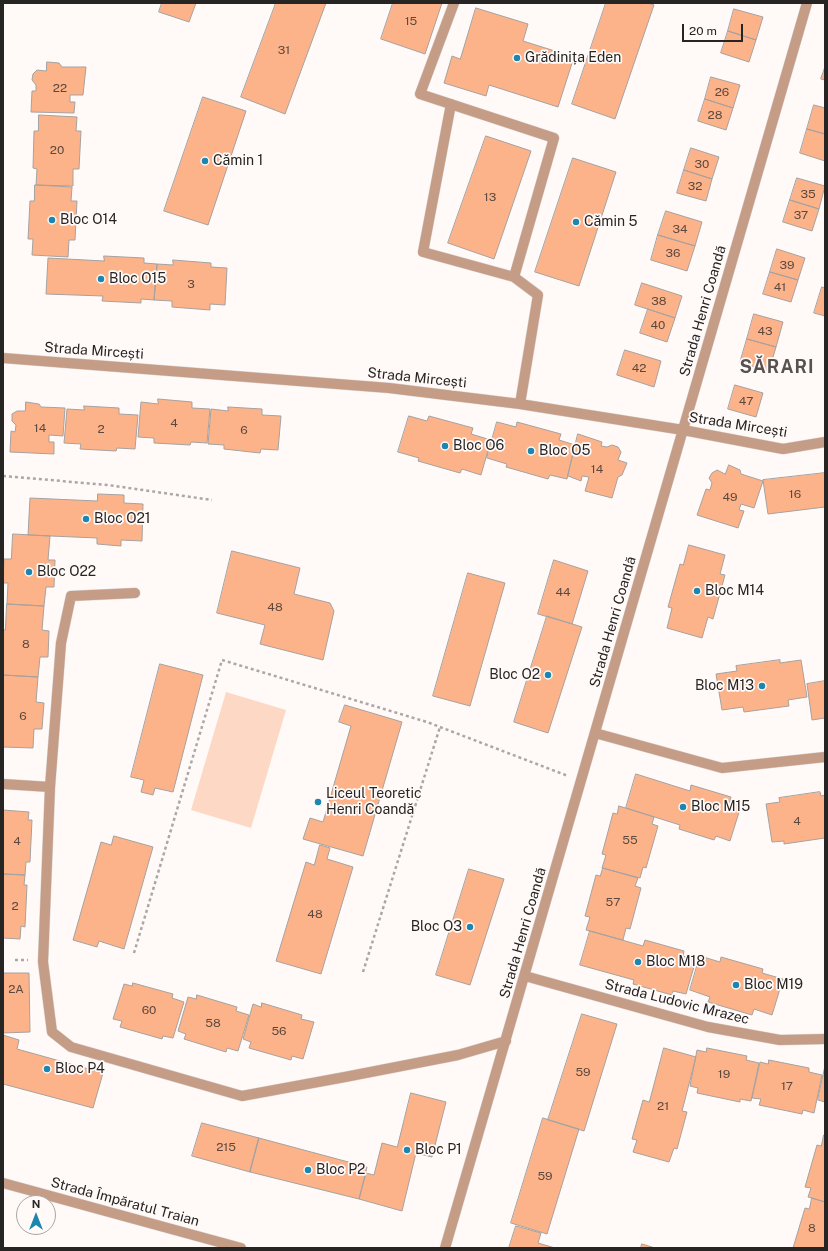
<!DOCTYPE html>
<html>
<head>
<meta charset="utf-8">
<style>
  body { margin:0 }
  #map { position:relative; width:828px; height:1251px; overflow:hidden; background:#fffaf8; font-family:"Public Sans",sans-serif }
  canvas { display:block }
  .frame { position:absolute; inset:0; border:4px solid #272524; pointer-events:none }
  .north { position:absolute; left:16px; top:1195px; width:40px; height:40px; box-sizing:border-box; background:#fffaf8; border:1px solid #a9a5a3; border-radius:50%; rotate:0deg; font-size:11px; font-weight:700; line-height:16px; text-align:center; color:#272524 }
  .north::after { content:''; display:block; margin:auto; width:14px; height:18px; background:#1d86ae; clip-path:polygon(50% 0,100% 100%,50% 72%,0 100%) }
  .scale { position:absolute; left:682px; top:24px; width:61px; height:18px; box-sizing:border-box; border:2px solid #272524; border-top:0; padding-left:5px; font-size:12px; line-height:14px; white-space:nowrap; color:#272524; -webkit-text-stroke:3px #fffaf8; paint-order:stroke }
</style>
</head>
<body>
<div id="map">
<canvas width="828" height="1251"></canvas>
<div class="frame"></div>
<div class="north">N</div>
<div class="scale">20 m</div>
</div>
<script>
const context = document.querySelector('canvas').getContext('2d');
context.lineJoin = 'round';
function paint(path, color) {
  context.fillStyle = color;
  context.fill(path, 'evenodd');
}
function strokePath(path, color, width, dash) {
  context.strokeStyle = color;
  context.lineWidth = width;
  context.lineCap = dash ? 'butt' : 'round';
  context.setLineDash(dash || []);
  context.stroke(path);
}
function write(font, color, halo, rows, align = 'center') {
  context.font = font + ' "Public Sans",sans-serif';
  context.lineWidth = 3.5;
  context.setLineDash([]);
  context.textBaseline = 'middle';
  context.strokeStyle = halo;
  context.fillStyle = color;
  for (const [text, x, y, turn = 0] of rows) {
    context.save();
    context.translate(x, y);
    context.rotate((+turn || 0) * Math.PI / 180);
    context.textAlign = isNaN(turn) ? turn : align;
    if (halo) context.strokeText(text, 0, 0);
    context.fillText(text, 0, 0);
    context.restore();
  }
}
paint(new Path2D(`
  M226 692 286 710 251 828 191 810Z`), '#fdd8c4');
const building = new Path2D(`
  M162 3H196L189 22 159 12Z
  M276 3H326L285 114 241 97Z
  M393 3H442L425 54 381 39Z
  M606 3H648L654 5 615 119 572 104Z
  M476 8 528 24 523 41 574 57 558 107 489 85 486 96 444 83 452 56 460 59Z
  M734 9 763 17 756 40 728 31Z
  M728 31 756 40 749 62 721 53Z
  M47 62 59 63 62 67H86L83 95H70V102H75L74 113 31 112 32 91H36V85L32 80 33 74 37 70 46 71Z
  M825 67V80L821 79Z
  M711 77 740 85 733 108 705 99Z
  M203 97 246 111 208 225 164 211Z
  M705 99 733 108 726 130 698 121Z
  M814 105 825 108V134L807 129Z
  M39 115 77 117 76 131H81L79 169H73V186L36 185 37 169 33 168 34 131H38Z
  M807 129 825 134V161L800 153Z
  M486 136 531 151 494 259 448 243Z
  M691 148 719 157 712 179 684 170Z
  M573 158 616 172 579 286 535 272Z
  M684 170 712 179 706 201 677 193Z
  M797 178 825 186 819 209 790 200Z
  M35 185 72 187 71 201H77L75 240H69L68 257 32 255 33 239H28L30 201H34Z
  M790 200 819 209 812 231 783 222Z
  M666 211 702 222 695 246 658 235Z
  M658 235 695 246 687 271 651 260Z
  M777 249 805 258 798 280 770 272Z
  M104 256 144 258V263L157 264 154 300 141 299V303L102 301 103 296 46 294 48 258 104 261Z
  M173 260 211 263V267L227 268 225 305 210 304V310L172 307V301L154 300 157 264 173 265Z
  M770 272 798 280 791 302 763 294Z
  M642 283 682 296 675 318 635 305Z
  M822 287 825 288V316L814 313Z
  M648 309 675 318 667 342 640 333Z
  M754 314 783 322 776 347 747 339Z
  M747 339 776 347 769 371 740 363Z
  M625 350 661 361 654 387 617 375Z
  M735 385 763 393 756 417 728 409Z
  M158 399 192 402V408L210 409 207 443 191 442 190 445 154 443V438L138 437 141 402 158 404Z
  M26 402 39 404 41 407 65 408 63 436 49 435V442H54V454L10 452 11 431 15 432 16 425 12 421V414L17 411H25Z
  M84 406 119 408V414L138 415 135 449 117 448 116 451 80 449 81 444 64 443 67 409 84 410Z
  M228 407 262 409V415L281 416 278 450 261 449 260 453 224 449V445L208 444 211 409 228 411Z
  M409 416 427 421 429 416 473 428 471 434 491 440 481 475 462 469 460 473 418 461 419 458 398 452Z
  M497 422 516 427 517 422 561 434 559 440 575 445 567 479 550 475 548 479 506 467 507 464 487 458Z
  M578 434 602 442 601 446 607 447 612 445 618 447 621 452 618 460 627 463 622 475 618 477 612 498 585 491 589 477 582 476 581 481 568 476Z
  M729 465 740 470 741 474 763 481 754 508 741 504 739 510 744 511 738 528 697 515 706 489 710 490 712 483 709 478 712 473 717 470 725 474Z
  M825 473V507L768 514 763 480Z
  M98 494 124 495V503L143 504 142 541 121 540V546L97 544V538L28 535 30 498 97 501Z
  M13 534 50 536 48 560H55L54 587H46L44 606 7 604 8 583H3L4 559H11Z
  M689 545 725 555 720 574 725 575 713 619 708 617 702 638 667 628 672 608 668 607 680 564 683 565Z
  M232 551 300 568 294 594 330 603 334 611 323 660 260 644 265 625 217 613Z
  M554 560 588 571 572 624 538 614Z
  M468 573 505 583 470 706 433 696Z
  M7 604 44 606 42 630 49 631 48 657H40L38 677 3 675V630H5Z
  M547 616 582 627 548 733 514 722Z
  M780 660V663L801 660 807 697 788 700 789 706 744 712 743 707 722 710 716 674 737 671 736 666Z
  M160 664 203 675 173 792 155 788 153 795 141 792 144 780 131 777Z
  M3 675 38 677 36 702 44 703 42 729H34L33 748 3 747Z
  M825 681V718L812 720 807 684Z
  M345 705 402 722 363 856 303 839 310 818 323 822 351 726 339 722Z
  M636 774 690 791 691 785 731 797 730 802 741 806 730 841 716 836 714 840 679 829 680 825 626 808Z
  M820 792 821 796 825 795V838L784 844V841L772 842 766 804 780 802 779 798Z
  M619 806 654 817 652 824 658 826 646 868 643 867 640 878 602 868 606 855 602 854 613 813 617 814Z
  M3 810 29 812 28 820H32L30 862H26L25 875 3 874Z
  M114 836 153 847 124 949 99 941 97 947 73 940 101 842 111 845Z
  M320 845 330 848 327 859 353 867 321 974 276 961 306 862 314 865Z
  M603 868 638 878 635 886 641 888 630 929 626 928 623 940 586 930 590 917 585 916 596 875 600 876Z
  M469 869 504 879 470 985 436 975Z
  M3 874 25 875 24 885H27L25 927 21 926 20 939 3 938Z
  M590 931 643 946 645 940 684 951 683 956 696 960 686 994 673 991 672 995 633 984 634 980 580 965Z
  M700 956 720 962 721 957 763 969 762 973 783 979 772 1015 754 1009 752 1015 708 1002 710 997 690 990Z
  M3 973H29L30 1032 3 1033Z
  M133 983 173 994 172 998 184 1002 173 1038 163 1036 162 1039 120 1027 122 1021 113 1019 124 984 132 986Z
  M197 995 237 1007 236 1011 249 1015 238 1051 227 1048 226 1052 184 1039 186 1034 178 1031 188 997 196 999Z
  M262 1003 302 1015 301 1019 314 1022 303 1059 292 1056 291 1060 249 1048 251 1042 243 1039 253 1004 261 1007Z
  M582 1014 617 1024 584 1131 548 1120Z
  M3 1035 19 1040 17 1049 103 1073 93 1108 3 1084Z
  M664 1048 696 1057 682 1111 687 1112 677 1149 674 1148 669 1162 633 1152 637 1140 632 1139 643 1100 649 1102Z
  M707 1048 747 1056 746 1060 759 1063 751 1101 740 1099V1102L697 1093 698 1088 690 1086 697 1050 706 1052Z
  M769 1060 809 1068V1072L822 1075 814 1113 803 1110 802 1114 759 1105 761 1099 752 1098 760 1062 768 1064Z
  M825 1066V1102L818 1100Z
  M411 1093 446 1102 432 1157 416 1153 402 1211 359 1199 366 1173 374 1175 382 1143 397 1147Z
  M543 1118 579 1129 547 1234 511 1223Z
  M202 1123 259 1138 250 1172 192 1156Z
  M824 1135H825V1202L808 1197 811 1188 805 1187 817 1145 821 1146Z
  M259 1138 367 1167 359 1199 250 1172Z
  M812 1198 825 1202V1248H793L805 1208 809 1209Z
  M516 1226 541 1233 538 1243 555 1248H509Z
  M642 1244 655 1248H641Z`);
paint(building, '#fdb38a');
strokePath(building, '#a6a19f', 1);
const minor = new Path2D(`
  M454 3 420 94 554 138 514 277 538 295 520 404
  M451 104 423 252 514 277
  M3 358 389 388 520 404 683 430 783 449 825 442
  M135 593 71 596 61 643 50 787 43 962 52 1032 71 1047 242 1096 345 1077 458 1055 506 1041
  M595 733 722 768 825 757
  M3 784 50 787
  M525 976 708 1027 780 1040 825 1039
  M3 1183 241 1248
  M445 1248 807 3`);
strokePath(minor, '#dcd8d6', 11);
strokePath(new Path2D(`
  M3 476 108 485 212 500
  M134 953 222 660 427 722 568 776
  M15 960H28
  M363 972 440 727`), '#aba7a5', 2.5, [3, 3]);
strokePath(minor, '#c59d87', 10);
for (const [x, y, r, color] of [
  [517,58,4,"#1d86ae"],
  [205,161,4,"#1d86ae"],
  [52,220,4,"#1d86ae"],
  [576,222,4,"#1d86ae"],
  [101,279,4,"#1d86ae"],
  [445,446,4,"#1d86ae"],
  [531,451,4,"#1d86ae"],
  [86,519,4,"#1d86ae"],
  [29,572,4,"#1d86ae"],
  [697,591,4,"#1d86ae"],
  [548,675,4,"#1d86ae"],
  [762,686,4,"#1d86ae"],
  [318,802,4,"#1d86ae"],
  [683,807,4,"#1d86ae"],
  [470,927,4,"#1d86ae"],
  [638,962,4,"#1d86ae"],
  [736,985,4,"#1d86ae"],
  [47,1069,4,"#1d86ae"],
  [407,1150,4,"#1d86ae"],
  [308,1170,4,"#1d86ae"]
]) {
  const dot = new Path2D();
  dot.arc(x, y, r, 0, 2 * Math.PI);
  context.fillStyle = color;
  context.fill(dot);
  strokePath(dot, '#fffaf8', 1.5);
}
write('12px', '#5c483e', null, [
  ["15",411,21],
  ["31",284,50],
  ["22",60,88],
  ["26",722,92],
  ["28",715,115],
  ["20",57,150],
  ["30",702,164],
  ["32",695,186],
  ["35",808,194],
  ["13",490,197],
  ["37",801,215],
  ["34",680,229],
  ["36",673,253],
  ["39",787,265],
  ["3",191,284],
  ["41",780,287],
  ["38",659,301],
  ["40",658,325],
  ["43",765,331],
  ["42",639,368],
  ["47",746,401],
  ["4",174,423],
  ["14",40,428],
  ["2",101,429],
  ["6",244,430],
  ["14",597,469],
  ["16",795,494],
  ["49",730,497],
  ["44",563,592],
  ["48",275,607],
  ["8",26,644],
  ["6",23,716],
  ["4",797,821],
  ["55",630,840],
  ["4",17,841],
  ["57",613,902],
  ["2",15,906],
  ["48",315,914],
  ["2A",16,989],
  ["60",149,1010],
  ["58",213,1023],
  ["56",279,1031],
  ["59",583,1072],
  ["19",724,1074],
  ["17",787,1086],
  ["21",663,1106],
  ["215",226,1147],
  ["59",545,1176],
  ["8",812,1228]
]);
write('14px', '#272524', '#fffaf8', [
  ["Grădinița Eden",525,58],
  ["Cămin 1",213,161],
  ["Bloc O14",60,220],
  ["Cămin 5",584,222],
  ["Bloc O15",109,279],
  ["Bloc O6",453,446],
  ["Bloc O5",539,451],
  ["Bloc O21",94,519],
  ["Bloc O22",37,572],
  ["Bloc M14",705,591],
  ["Bloc O2",540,675,"right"],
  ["Bloc M13",754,686,"right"],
  ["Liceul Teoretic",326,794],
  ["Henri Coandă",326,810],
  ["Bloc M15",691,807],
  ["Bloc O3",462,927,"right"],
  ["Bloc M18",646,962],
  ["Bloc M19",744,985],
  ["Bloc P4",55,1069],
  ["Bloc P1",415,1150],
  ["Bloc P2",316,1170]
], 'left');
write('14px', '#272524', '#fffaf8', [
  ["Strada Henri Coandă",703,311,-74],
  ["Strada Mircești",94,351,4],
  ["Strada Mircești",417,378,6],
  ["Strada Mircești",738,425,9],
  ["Strada Henri Coandă",613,622,-74],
  ["Strada Henri Coandă",523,933,-74],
  ["Strada Ludovic Mrazec",677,1002,14],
  ["Strada Împăratul Traian",125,1202,15]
]);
context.letterSpacing = '1px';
write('bold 18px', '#575250', '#fffaf8', [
  ["SĂRARI",777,367]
]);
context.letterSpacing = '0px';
</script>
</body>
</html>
